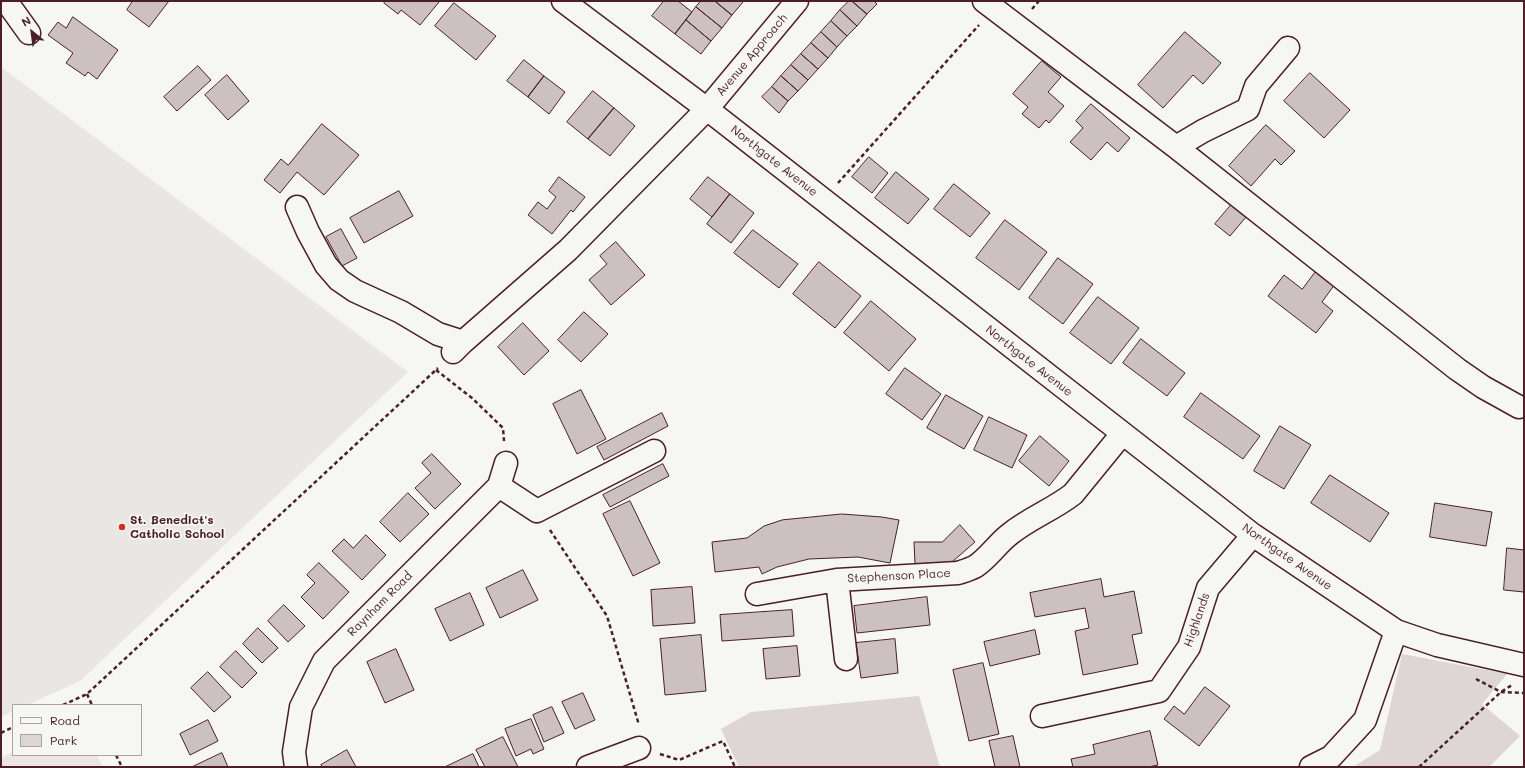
<!DOCTYPE html>
<html>
<head>
<meta charset="utf-8">
<style>
  body { margin:0 }
  #map { position:relative; width:1525px; height:768px; overflow:hidden; background:#f6f6f2; font-family:Mali,sans-serif }
  canvas { display:block }
  .frame { position:absolute; inset:0; border:2px solid #4a1f2b; pointer-events:none }
  .legend { position:absolute; left:12px; top:704px; width:130px; height:52px; box-sizing:border-box; background:#f6f6f2; border:1px solid #b1a0a2; margin:0; padding:5px 7px; list-style:none; font-size:12px; color:#4a1f2b }
  .legend li { display:flex; align-items:center; gap:8px; height:20px }
  .legend b { width:20px; border:1px solid #b1a0a2 }
  .north { position:absolute; left:12px; top:12px; width:40px; height:40px; -webkit-text-stroke:3px #f6f6f2; paint-order:stroke; rotate:331deg; font-size:11px; font-weight:700; line-height:16px; text-align:center; color:#4a1f2b }
  .north::after { content:''; display:block; margin:auto; width:14px; height:18px; background:#4a1f2b; clip-path:polygon(50% 0,100% 100%,50% 72%,0 100%) }
</style>
</head>
<body>
<div id="map">
<canvas width="1525" height="768"></canvas>
<div class="frame"></div>
<ul class="legend">
<li><b style="height:5px;background:#f6f6f2"></b>Road</li>
<li><b style="height:11px;background:#ddd6d5"></b>Park</li>
</ul>
<div class="north">N</div>
</div>
<script>
const context = document.querySelector('canvas').getContext('2d');
context.lineJoin = 'round';
function paint(path, color) {
  context.fillStyle = color;
  context.fill(path, 'evenodd');
}
function strokePath(path, color, width, dash) {
  context.strokeStyle = color;
  context.lineWidth = width;
  context.lineCap = dash ? 'butt' : 'round';
  context.setLineDash(dash || []);
  context.stroke(path);
}
function write(font, color, halo, rows, align = 'center') {
  context.font = font + ' Mali,sans-serif';
  context.lineWidth = 3.5;
  context.setLineDash([]);
  context.textBaseline = 'middle';
  context.strokeStyle = halo;
  context.fillStyle = color;
  for (const [text, x, y, turn = 0] of rows) {
    context.save();
    context.translate(x, y);
    context.rotate((+turn || 0) * Math.PI / 180);
    context.textAlign = isNaN(turn) ? turn : align;
    if (halo) context.strokeText(text, 0, 0);
    context.fillText(text, 0, 0);
    context.restore();
  }
}
paint(new Path2D(`
  M1 67 408 372 80 681 27 705H13V711L1 717Z
  M13 752V755H97L103 767H1V758Z`), '#e9e6e3');
paint(new Path2D(`
  M1402 654 1507 674 1482 704 1520 736 1489 767H1353L1380 750Z
  M919 696 940 767H739L721 729 751 712Z`), '#ddd6d5');
const building = new Path2D(`
  M133 1H169L149 27 127 10Z
  M386 1H438L439 2 420 25 401 10 398 14 384 3Z
  M664 1H678L692 12 675 34 652 16Z
  M701 1H715L732 15 722 28 696 7Z
  M715 1H742L743 2 732 15Z
  M849 1H852L867 14 857 26 840 10Z
  M852 1H874L877 4 867 14Z
  M454 3 496 36 476 60 435 26Z
  M696 7 722 28 711 41 686 20Z
  M840 10 857 26 847 36 831 21Z
  M73 17 118 50 97 79 88 72 85 76 66 63 73 53 48 35 58 22 66 28Z
  M686 20 711 41 701 54 675 34Z
  M831 21 847 36 837 47 821 32Z
  M821 32 837 47 828 58 811 43Z
  M1185 32 1221 63 1203 84 1193 75 1163 108 1138 85Z
  M811 43 828 58 818 69 801 54Z
  M801 54 818 69 808 80 791 65Z
  M524 60 544 76 528 97 507 81Z
  M1042 61 1061 77 1048 92 1064 106 1049 123 1046 120 1039 128 1022 114 1028 107 1013 94Z
  M791 65 808 80 798 91 781 76Z
  M198 66 211 80 177 111 164 97Z
  M1310 73 1350 110 1324 138 1284 101Z
  M227 75 249 101 228 120 205 95Z
  M544 76 565 92 549 114 528 97Z
  M781 76 798 91 788 101 772 87Z
  M772 87 788 101 779 113 762 97Z
  M593 91 614 108 588 139 567 122Z
  M1091 104 1130 138 1118 152 1107 142 1091 160 1070 142 1083 128 1076 121Z
  M614 108 635 126 610 156 588 139Z
  M322 124 359 155 324 195 297 172 280 193 264 180 281 159 288 165Z
  M1266 125 1295 151 1281 165 1275 159 1251 186 1229 166Z
  M869 157 888 173 872 193 852 177Z
  M896 172 929 199 908 224 875 198Z
  M559 177 585 197 573 212 571 210 552 234 528 215 538 202 547 209 556 197 549 191Z
  M708 177 730 194 712 217 690 199Z
  M954 184 990 213 970 237 934 209Z
  M399 191 413 216 364 243 350 218Z
  M730 194 754 213 731 243 707 224Z
  M1232 204 1246 217 1230 236 1215 224Z
  M1005 220 1047 252 1019 290 976 258Z
  M341 229 357 258 342 266 326 237Z
  M753 230 798 264 779 288 734 253Z
  M616 242 645 275 611 305 589 280 607 264 600 256Z
  M1058 258 1093 284 1063 324 1029 298Z
  M819 262 861 296 835 328 793 294Z
  M1317 270 1335 284 1322 302 1333 311 1316 333 1268 296 1284 275 1302 289Z
  M1098 297 1139 328 1111 364 1070 333Z
  M871 301 916 339 889 371 844 333Z
  M584 312 608 334 581 362 558 340Z
  M523 323 549 351 524 375 498 347Z
  M1141 339 1185 373 1167 396 1123 363Z
  M905 368 941 394 922 420 886 394Z
  M581 390 606 439 577 454 553 404Z
  M1201 393 1260 436 1243 459 1184 417Z
  M946 395 983 416 964 449 927 428Z
  M662 413 668 426 604 460 597 447Z
  M989 417 1027 435 1012 468 974 450Z
  M1280 426 1311 445 1284 489 1254 471Z
  M1040 436 1069 461 1049 486 1019 461Z
  M432 454 461 484 435 509 415 488 431 473 422 463Z
  M663 464 669 476 610 507 603 495Z
  M1330 475 1389 513 1370 542 1311 503Z
  M408 493 429 514 400 542 380 522Z
  M630 501 660 563 633 576 603 514Z
  M1435 503 1492 512 1486 546 1430 537Z
  M842 514 882 517 899 520 890 563 858 557 809 559 777 567 762 574 759 567 715 572 712 542 747 538 764 526 782 520Z
  M960 525 975 542 952 562 915 564 914 542H942Z
  M366 535 386 555 362 580 332 551 344 539 353 548Z
  M1507 548 1524 550V592L1504 590Z
  M319 563 349 592 323 619 301 597 315 583 307 575Z
  M523 570 538 600 500 618 486 588Z
  M1101 579 1104 597 1134 591 1142 633 1132 635 1138 664 1083 675 1075 631 1089 628 1085 608 1035 617 1030 593Z
  M692 587 695 623 653 626 651 590Z
  M470 593 484 625 450 641 435 609Z
  M927 597 930 625 857 633 854 606Z
  M284 605 305 626 288 642 268 621Z
  M792 610 794 636 722 641 720 615Z
  M258 628 278 648 262 663 243 644Z
  M1035 630 1040 654 990 666 984 642Z
  M701 635 706 691 665 695 660 639Z
  M895 639 898 673 861 678 856 643Z
  M797 646 800 676 766 679 763 649Z
  M396 649 414 690 385 703 367 662Z
  M236 651 257 673 242 688 220 667Z
  M983 663 999 734 969 741 953 670Z
  M208 672 231 697 214 712 191 688Z
  M1205 687 1230 706 1199 746 1164 719 1174 706 1184 714Z
  M583 693 595 720 575 729 562 702Z
  M552 707 564 733 544 742 533 715Z
  M531 719 544 749 533 754 531 749 516 756 505 729Z
  M208 720 218 741 190 755 180 734Z
  M1150 731 1158 765 1148 767H1073L1071 759 1095 754 1093 745Z
  M1013 736 1020 767H995L989 741Z
  M503 737 518 767H485L476 750Z
  M347 750 356 767H323L321 765Z
  M222 753 228 767H192Z
  M473 754 479 767H445Z`);
paint(building, '#ccc1c0');
strokePath(building, '#4a1f2b', 1);
const minor = new Path2D(`
  M6 1 29 33
  M563 1 707 109 1253 535 1396 631 1437 645 1524 665
  M984 1 1176 147 1457 369 1483 387 1519 407
  M1176 147 1203 131 1248 109 1256 86 1288 48
  M297 207 308 232 326 265 339 280 355 291 401 312 438 334 463 342
  M453 352 463 342 568 250 707 109 797 1
  M499 486 537 511 654 451
  M837 580 846 659
  M757 594 837 580 958 573C964 571 971 569 976 566 989 557 998 543 1010 534 1030 518 1054 509 1073 494L1122 434
  M1042 716 1159 691 1189 647 1208 588 1253 535
  M296 767 294 752 301 707 324 661 499 486 506 463
  M588 767 639 748
  M1311 767 1331 757 1365 720 1396 631`);
strokePath(minor, '#4a1f2b', 25);
strokePath(new Path2D(`
  M1032 9 1039 1
  M838 183 979 25
  M436 370 472 398 503 428 504 441
  M550 530 607 616 639 725
  M1476 679 1501 692 1524 693
  M87 694 92 705
  M63 705 87 694 438 368
  M1 733 13 727
  M660 754 679 760 723 741 735 767
  M116 755 122 767
  M1419 767 1501 692 1512 685`), '#4a1f2b', 2.5, [4, 3]);
strokePath(minor, '#f6f6f2', 22);
for (const [x, y, r, color] of [
  [122,527,4,"#c8321e"]
]) {
  const dot = new Path2D();
  dot.arc(x, y, r, 0, 2 * Math.PI);
  context.fillStyle = color;
  context.fill(dot);
  strokePath(dot, '#f6f6f2', 1.5);
}
write('12px', '#4a1f2b', '#f6f6f2', [
  ["Avenue Approach",752,55,-50],
  ["Northgate Avenue",774,161,38],
  ["Northgate Avenue",1029,361,38],
  ["Northgate Avenue",1287,557,35],
  ["Stephenson Place",899,576,-3],
  ["Raynham Road",380,604,-45],
  ["Highlands",1197,620,-71]
]);
write('bold 12px', '#4a1f2b', '#f6f6f2', [
  ["St. Benedict's",130,520],
  ["Catholic School",130,534]
], 'left');
</script>
</body>
</html>
